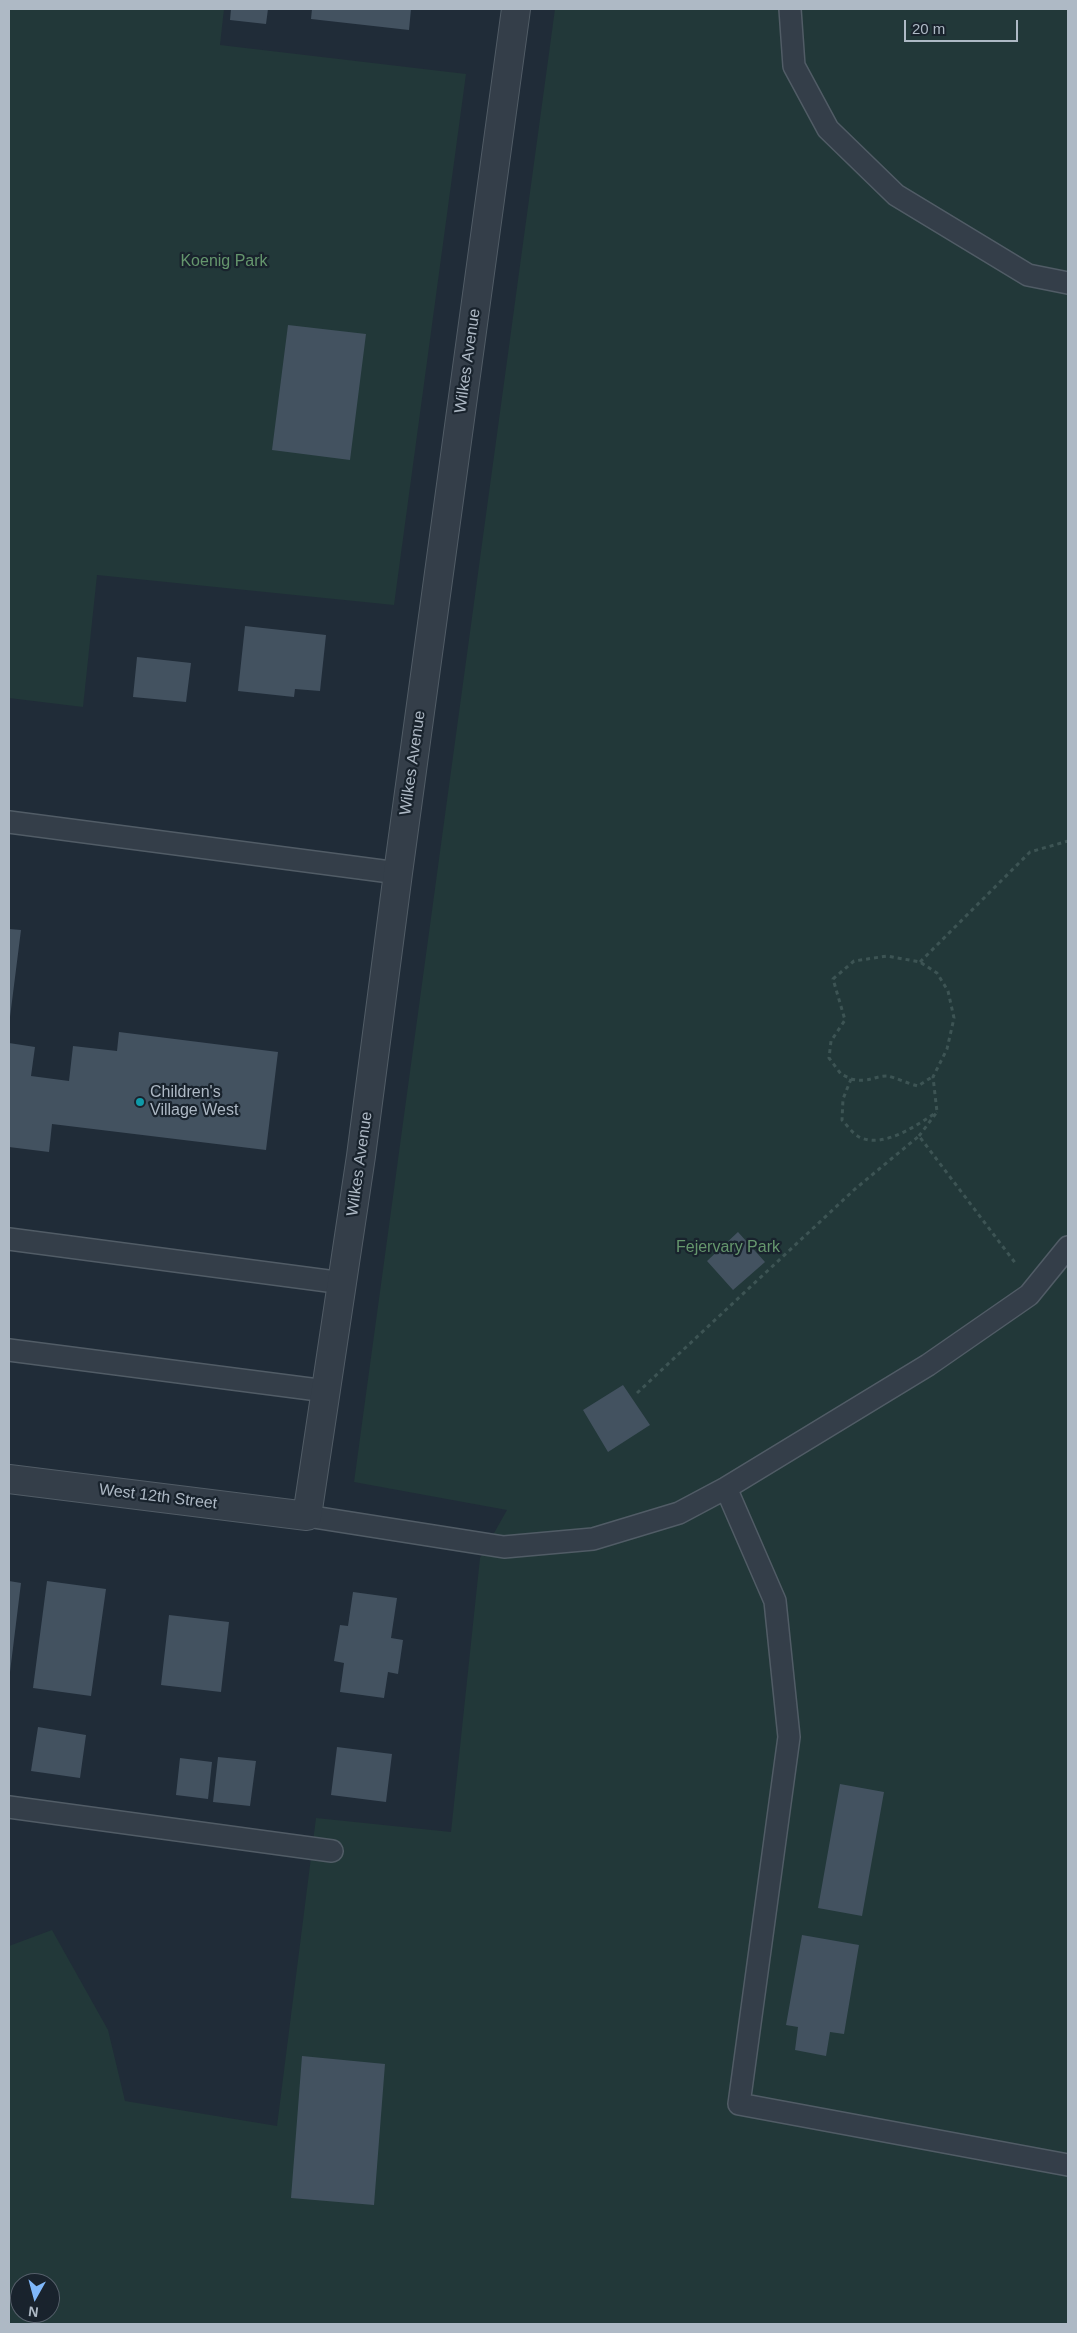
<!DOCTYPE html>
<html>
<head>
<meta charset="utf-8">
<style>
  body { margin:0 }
  #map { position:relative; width:1077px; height:2333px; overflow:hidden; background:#202c38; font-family:Helvetica,sans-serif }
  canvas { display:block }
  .frame { position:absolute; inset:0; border:10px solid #aeb9c5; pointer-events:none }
  .north { position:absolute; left:10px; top:2273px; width:50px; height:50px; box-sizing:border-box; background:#19232d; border:1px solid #555f6a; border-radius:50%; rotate:187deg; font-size:14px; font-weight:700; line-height:20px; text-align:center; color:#aeb9c5 }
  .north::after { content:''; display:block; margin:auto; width:18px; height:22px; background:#7fb7f9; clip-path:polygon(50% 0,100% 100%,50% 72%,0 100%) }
  .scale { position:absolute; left:904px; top:20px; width:114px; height:22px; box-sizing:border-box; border:2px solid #aeb9c5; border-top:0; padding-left:6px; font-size:15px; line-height:18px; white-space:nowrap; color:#aeb9c5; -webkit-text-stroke:4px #19232d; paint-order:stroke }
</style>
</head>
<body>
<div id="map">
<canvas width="1077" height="2333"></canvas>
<div class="frame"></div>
<div class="north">N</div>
<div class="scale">20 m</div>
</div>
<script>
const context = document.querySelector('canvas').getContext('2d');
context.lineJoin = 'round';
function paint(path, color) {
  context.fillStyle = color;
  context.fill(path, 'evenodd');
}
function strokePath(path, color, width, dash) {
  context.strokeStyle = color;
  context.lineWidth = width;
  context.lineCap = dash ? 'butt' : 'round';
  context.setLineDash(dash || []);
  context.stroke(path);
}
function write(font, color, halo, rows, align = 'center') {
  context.font = font + ' Helvetica,sans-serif';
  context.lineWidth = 4.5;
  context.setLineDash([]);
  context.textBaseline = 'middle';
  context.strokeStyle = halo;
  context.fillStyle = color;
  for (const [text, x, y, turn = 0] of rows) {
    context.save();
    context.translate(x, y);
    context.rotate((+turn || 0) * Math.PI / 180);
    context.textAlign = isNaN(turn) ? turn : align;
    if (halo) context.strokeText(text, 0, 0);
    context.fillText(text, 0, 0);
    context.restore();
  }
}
paint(new Path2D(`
  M9 9H224L220 45 466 74 394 605 97 575 83 707 9 698Z
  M555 9H1068V2324H9V1946L52 1930 108 2030 125 2101 277 2126 316 1818 451 1832 480 1558 507 1510 354 1482ZM20 2283H50V2313H20Z`), '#223839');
paint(new Path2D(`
  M231 9H268L266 24 230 20Z
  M312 9H411L409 30 311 19Z
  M288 325 366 334 350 460 272 450Z
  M245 626 326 635 320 691 295 689 294 697 238 691Z
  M137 657 191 663 186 702 133 697Z
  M9 929 21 930 10 1017 9 1016Z
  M119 1032 278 1052 266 1150 52 1124 49 1152 9 1147V1043L35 1047 31 1076 69 1081 73 1046 117 1051Z
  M738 1232 765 1262 733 1290 707 1261Z
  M623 1385 650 1425 608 1452 583 1410Z
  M9 1581 21 1583 10 1672H9Z
  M47 1581 106 1589 91 1696 33 1688Z
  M353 1592 397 1598 391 1638 403 1640 398 1674 388 1672 384 1698 340 1692 344 1663 334 1661 340 1625 348 1626Z
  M169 1615 229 1622 221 1692 161 1685Z
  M38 1727 86 1735 80 1778 31 1771Z
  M337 1747 392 1754 386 1802 331 1795Z
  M218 1757 256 1761 250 1806 213 1802Z
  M180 1758 212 1762 208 1799 176 1795Z
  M840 1784 884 1792 862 1916 818 1908Z
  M802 1935 859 1945 844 2034 830 2032 826 2056 795 2050 798 2027 786 2025Z
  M302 2056 385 2064 374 2205 291 2198Z`), '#435260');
const service = new Path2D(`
  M790 9 794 66 828 129 896 195 1028 275 1068 283
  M9 822 398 873
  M9 1239 343 1283
  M9 1350 326 1391
  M726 1488 775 1601 789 1737 739 2104 1068 2165
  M307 1516 504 1547 593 1539 679 1513 726 1488 928 1365 1029 1295 1068 1247
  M9 1807 332 1851`);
const minor = new Path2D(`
  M9 1479 307 1516 361 1156 398 873 516 9`);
strokePath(service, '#515c66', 24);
strokePath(minor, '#515c66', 30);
strokePath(new Path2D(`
  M920 962 1030 852 1068 841
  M851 1079C870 1083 873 1076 887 1076 894 1077 909 1084 918 1086L932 1077
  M919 1136 937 1112 933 1077 947 1049 954 1018 948 991 937 973 920 962 887 956 854 961 833 979 845 1020 831 1041 829 1058 841 1074 851 1079 843 1099 842 1120C847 1125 853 1134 859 1137 884 1149 917 1125 937 1112
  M637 1393 855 1189 919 1136 1016 1264`), '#3d5454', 3, [4, 4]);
strokePath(service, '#343e49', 21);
strokePath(minor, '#343e49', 28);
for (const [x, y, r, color] of [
  [140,1102,5,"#0f9aa8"]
]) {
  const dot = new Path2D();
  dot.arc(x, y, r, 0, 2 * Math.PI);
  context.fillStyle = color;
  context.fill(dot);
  strokePath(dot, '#19232d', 2);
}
write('16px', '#65966d', '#19232d', [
  ["Koenig Park",224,262],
  ["Fejervary Park",728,1248]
]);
write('16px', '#aeb9c5', '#19232d', [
  ["Wilkes Avenue",468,361,-82],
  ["Wilkes Avenue",413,763,-82],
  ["Wilkes Avenue",360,1164,-82],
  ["West 12th Street",158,1497,7]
]);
write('16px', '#aeb9c5', '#19232d', [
  ["Children's",150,1093],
  ["Village West",150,1111]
], 'left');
</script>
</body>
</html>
